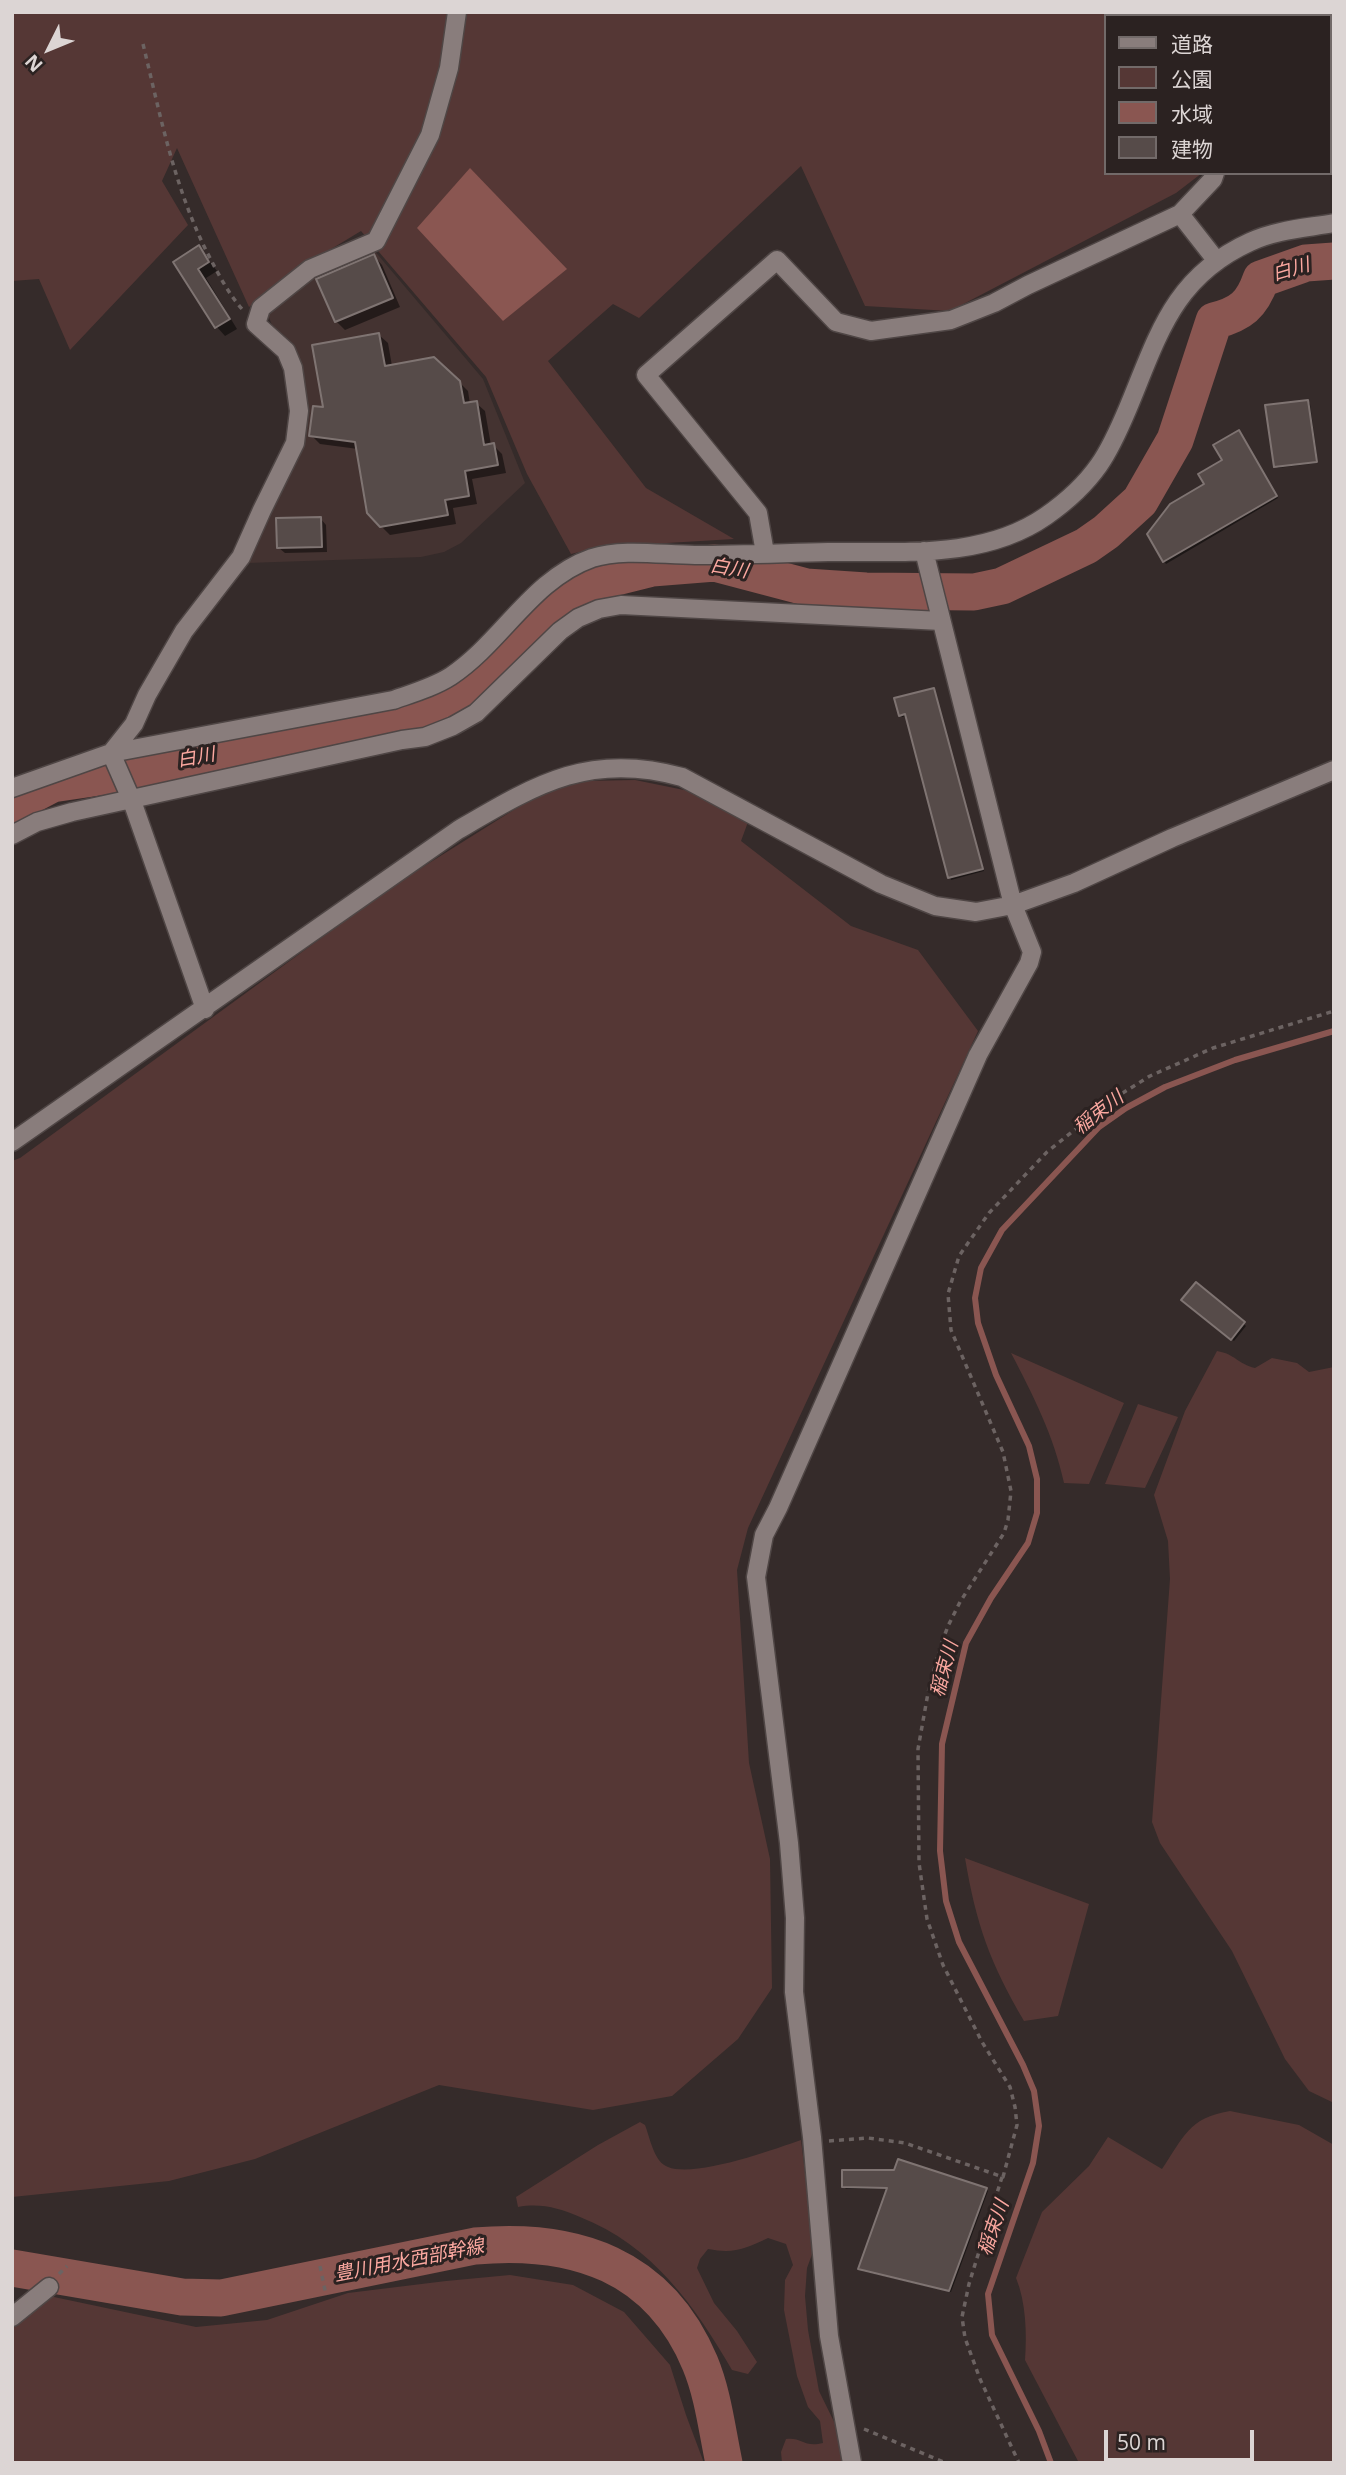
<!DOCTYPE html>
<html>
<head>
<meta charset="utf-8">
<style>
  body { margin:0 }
  #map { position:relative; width:1346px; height:2475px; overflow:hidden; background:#352b2a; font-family:"Open Sans","Noto Sans JP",sans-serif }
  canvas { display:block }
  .frame { position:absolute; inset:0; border:14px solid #dcd5d4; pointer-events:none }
  .legend { position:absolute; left:1104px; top:14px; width:228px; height:161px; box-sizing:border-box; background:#2b2221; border:2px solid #726a69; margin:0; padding:9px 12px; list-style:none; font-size:21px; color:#dcd5d4 }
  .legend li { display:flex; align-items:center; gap:14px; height:35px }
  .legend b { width:35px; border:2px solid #726a69 }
  .north { position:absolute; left:14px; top:14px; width:70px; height:70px; -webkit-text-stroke:5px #2b2221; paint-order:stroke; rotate:227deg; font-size:19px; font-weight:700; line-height:28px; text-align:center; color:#dcd5d4 }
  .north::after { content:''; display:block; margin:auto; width:24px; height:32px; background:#dcd5d4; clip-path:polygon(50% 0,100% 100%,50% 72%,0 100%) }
  .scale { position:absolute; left:1104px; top:2430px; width:150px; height:32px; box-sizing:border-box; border:4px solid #dcd5d4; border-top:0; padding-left:9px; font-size:21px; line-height:24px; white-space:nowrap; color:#dcd5d4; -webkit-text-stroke:5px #2b2221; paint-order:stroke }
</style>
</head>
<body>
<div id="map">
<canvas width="1346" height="2475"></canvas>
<div class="frame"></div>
<ul class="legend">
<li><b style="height:9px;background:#897d7c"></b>道路</li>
<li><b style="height:19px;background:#553735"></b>公園</li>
<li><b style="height:19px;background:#8a5651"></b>水域</li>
<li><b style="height:19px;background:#564b49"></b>建物</li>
</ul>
<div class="north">N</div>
<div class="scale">50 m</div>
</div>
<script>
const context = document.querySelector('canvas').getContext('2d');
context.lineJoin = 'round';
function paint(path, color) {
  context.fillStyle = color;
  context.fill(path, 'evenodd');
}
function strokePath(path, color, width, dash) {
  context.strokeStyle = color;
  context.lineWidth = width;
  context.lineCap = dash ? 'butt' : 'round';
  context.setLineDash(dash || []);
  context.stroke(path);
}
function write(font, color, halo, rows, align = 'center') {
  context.font = font + ' "Open Sans","Noto Sans JP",sans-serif';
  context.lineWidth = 6;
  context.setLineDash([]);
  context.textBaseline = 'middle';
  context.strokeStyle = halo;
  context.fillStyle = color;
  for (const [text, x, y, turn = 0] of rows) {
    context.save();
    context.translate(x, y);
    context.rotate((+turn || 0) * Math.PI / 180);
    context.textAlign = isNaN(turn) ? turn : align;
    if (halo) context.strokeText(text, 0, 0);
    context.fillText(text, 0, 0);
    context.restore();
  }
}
paint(new Path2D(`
  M373 249 483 379 525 483 461 543 444 552 421 557 247 563 305 413 267 312 311 277Z`), '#443331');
paint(new Path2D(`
  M12 12H1216V16H1106V173H1202L1176 193 950 311 865 306 801 166 639 318 613 304 548 361 646 488 734 539 600 547 571 554 527 474 486 377 361 231 283 278 249 307 177 148 162 181 188 225 70 350 39 279 12 281Z
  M635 780 689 791 748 822 741 841 851 926 918 950 978 1031 748 1528 737 1570 749 1763 770 1859 772 1988 738 2039 672 2096 593 2110 439 2085 255 2159 169 2181 12 2197V1161L20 1158 391 887 539 794 586 781Z
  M1217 1351C1235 1354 1238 1364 1255 1368L1272 1358 1297 1363 1309 1372 1334 1367V2103L1309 2091 1285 2059 1232 1951 1160 1843 1152 1822 1170 1579 1168 1541 1154 1495 1185 1411Z
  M1011 1353 1124 1403 1089 1484 1064 1483C1054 1436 1033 1395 1011 1353Z
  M1138 1404 1178 1417 1145 1488 1105 1484Z
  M965 1858 1089 1904 1058 2016 1024 2021C990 1963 976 1924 965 1858Z
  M1230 2111 1299 2125 1334 2145V2463H1079L1025 2360C1027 2334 1026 2302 1016 2278L1042 2212 1089 2166 1108 2137 1162 2169C1184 2137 1188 2118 1230 2111Z
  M640 2122 645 2125C650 2138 654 2162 668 2167 695 2178 772 2150 801 2140L814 2249 807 2268 805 2296 808 2330 819 2391 841 2436 846 2463H782L781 2452 786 2439C802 2437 804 2448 823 2443L820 2421 808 2407 797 2376 784 2310 785 2280 793 2265 786 2244 768 2238C744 2249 734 2254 708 2249L700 2259 697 2268 714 2303 737 2331 757 2362 748 2374 732 2370C695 2306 652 2245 580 2217 559 2208 541 2203 518 2207L516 2197 598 2145Z
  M510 2275 573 2285 624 2312 670 2365 686 2415 704 2463H12V2310L35 2293 196 2327 267 2320 348 2293 446 2281Z`), '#553735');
paint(new Path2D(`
  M470 168 567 269 503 321 417 228Z`), '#8a5651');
paint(new Path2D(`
  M1272 12H1334V70L1330 76V16H1278Z
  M198 247 217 271 206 278 237 329 225 336 217 327 176 262Z
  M374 256 382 265 400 307 345 330 336 321Z
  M379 335 388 343 392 366 459 382 468 391 470 404 476 403 485 411 491 445H493L502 454 506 473 472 479 477 504 453 508 456 524 390 535 381 526 358 449 320 444 311 435 325 409Z
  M1308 402 1310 404 1318 463 1278 468 1275 466Z
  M1241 434 1278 498 1166 564 1164 561 1207 485Z
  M321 519 326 525 327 552 285 553 279 548Z
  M934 690 984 871 951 880 907 716 902 717 900 715Z
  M1196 1284 1246 1326 1234 1341 1183 1300Z
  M844 2187 986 2189 988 2191 951 2292 862 2271 860 2269 889 2189H846Z`), '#0007');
strokePath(new Path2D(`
  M1051 2463 1039 2431 992 2335 988 2294 1033 2163 1039 2126 1034 2091 1023 2065 959 1942 946 1901 940 1851 942 1744 966 1643 991 1598 1028 1543 1037 1513V1479L1029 1446 996 1375 978 1323 975 1298 981 1268 1002 1230 1099 1127 1126 1108 1165 1087 1235 1060 1334 1031`), '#8a5651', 6);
strokePath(new Path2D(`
  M12 805 52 784 140 771 385 722 431 716 466 696 535 633 560 604 596 582 652 568 715 563 806 587 866 591 974 592 1002 586 1086 546 1106 532 1140 501 1175 440 1214 321C1241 314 1252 305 1261 279L1306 263 1334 261
  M12 2268 182 2297 221 2298 475 2246C575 2237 659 2265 700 2363 713 2394 717 2430 724 2463`), '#8a5651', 37);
const building = new Path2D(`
  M199 245 209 262 198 269 230 319 215 328 173 262Z
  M374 254 393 298 335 322 316 279Z
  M379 333 385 366 434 357 460 381 464 403 477 401 484 445 494 443 498 465 465 471 469 496 445 500 448 515 380 527 367 513 355 442 309 436 313 406 323 407 312 345Z
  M1308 400 1317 462 1274 467 1265 405Z
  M1239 430 1277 496 1163 562 1147 534 1170 504 1204 484 1198 474 1222 460 1213 445Z
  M321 517 322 547 277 548 276 518Z
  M934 688 983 869 948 878 905 714 899 716 894 698Z
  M1196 1282 1245 1322 1231 1340 1181 1300Z
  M898 2159 987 2188 949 2291 858 2269 887 2188 842 2187V2170H894Z`);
paint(building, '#564b49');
strokePath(building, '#7f7472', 2);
const minor = new Path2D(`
  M1228 16V12
  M1330 100 1334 99
  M1180 214 1216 260
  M765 553 758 513 646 375 777 260 836 322 871 331 951 320 994 303 1028 285 1180 214 1213 179 1215 173
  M111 753 134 724 147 695 184 631 241 557 262 510 295 443 299 411 293 368 286 351 256 324 261 308 310 269 376 241 430 135 449 68 457 12
  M111 753 132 801 205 1009
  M12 788 111 753 393 700C413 693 434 687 451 676 502 642 532 579 592 558 623 548 663 555 695 555 739 555 784 553 828 552 900 551 983 560 1046 516 1066 502 1085 485 1099 465 1111 448 1120 427 1128 408 1158 336 1173 277 1250 242 1275 230 1306 228 1334 223
  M12 835 37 822 72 812 402 740 425 737 453 726 476 713 560 631 578 618 599 609 621 605 941 621
  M12 1142 458 830C535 785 589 751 682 777L881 884 935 906 976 912 1013 905 1074 883 1172 838 1334 770
  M12 2317 49 2287
  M852 2463 829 2336 812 2137 794 1992 795 1918 789 1843 756 1577 764 1535 778 1508 978 1055 1029 963 1032 952 1013 905 924 551`);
strokePath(minor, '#4f4645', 21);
strokePath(new Path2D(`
  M143 44C161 118 175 192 211 260 220 277 230 296 243 310
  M829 2141 868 2138 905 2143 1003 2177 1017 2125 1015 2107 1010 2087 982 2042 943 1965 927 1919 919 1863 918 1749 928 1693 940 1648 948 1626 960 1602 1004 1533 1008 1520 1011 1491 1003 1452 951 1330 948 1294 959 1256 989 1213 1047 1152 1113 1099 1150 1076 1213 1048 1334 1011
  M1002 2177 969 2284 962 2317 965 2338 980 2379 1019 2463
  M320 2266 326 2295
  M59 2274 67 2266
  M864 2429 946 2463`), '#6c6362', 3.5, [5, 5]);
strokePath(minor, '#897d7c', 18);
write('italic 19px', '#fca8a0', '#2b2221', [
  ["白川",1291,270,-16],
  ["白川",729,569,10],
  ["白川",196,758,-10],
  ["稲束川",1099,1113,-38],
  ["稲束川",945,1669,-75],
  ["稲束川",994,2228,-71],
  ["豊川用水西部幹線",409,2261,-11]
]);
</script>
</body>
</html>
